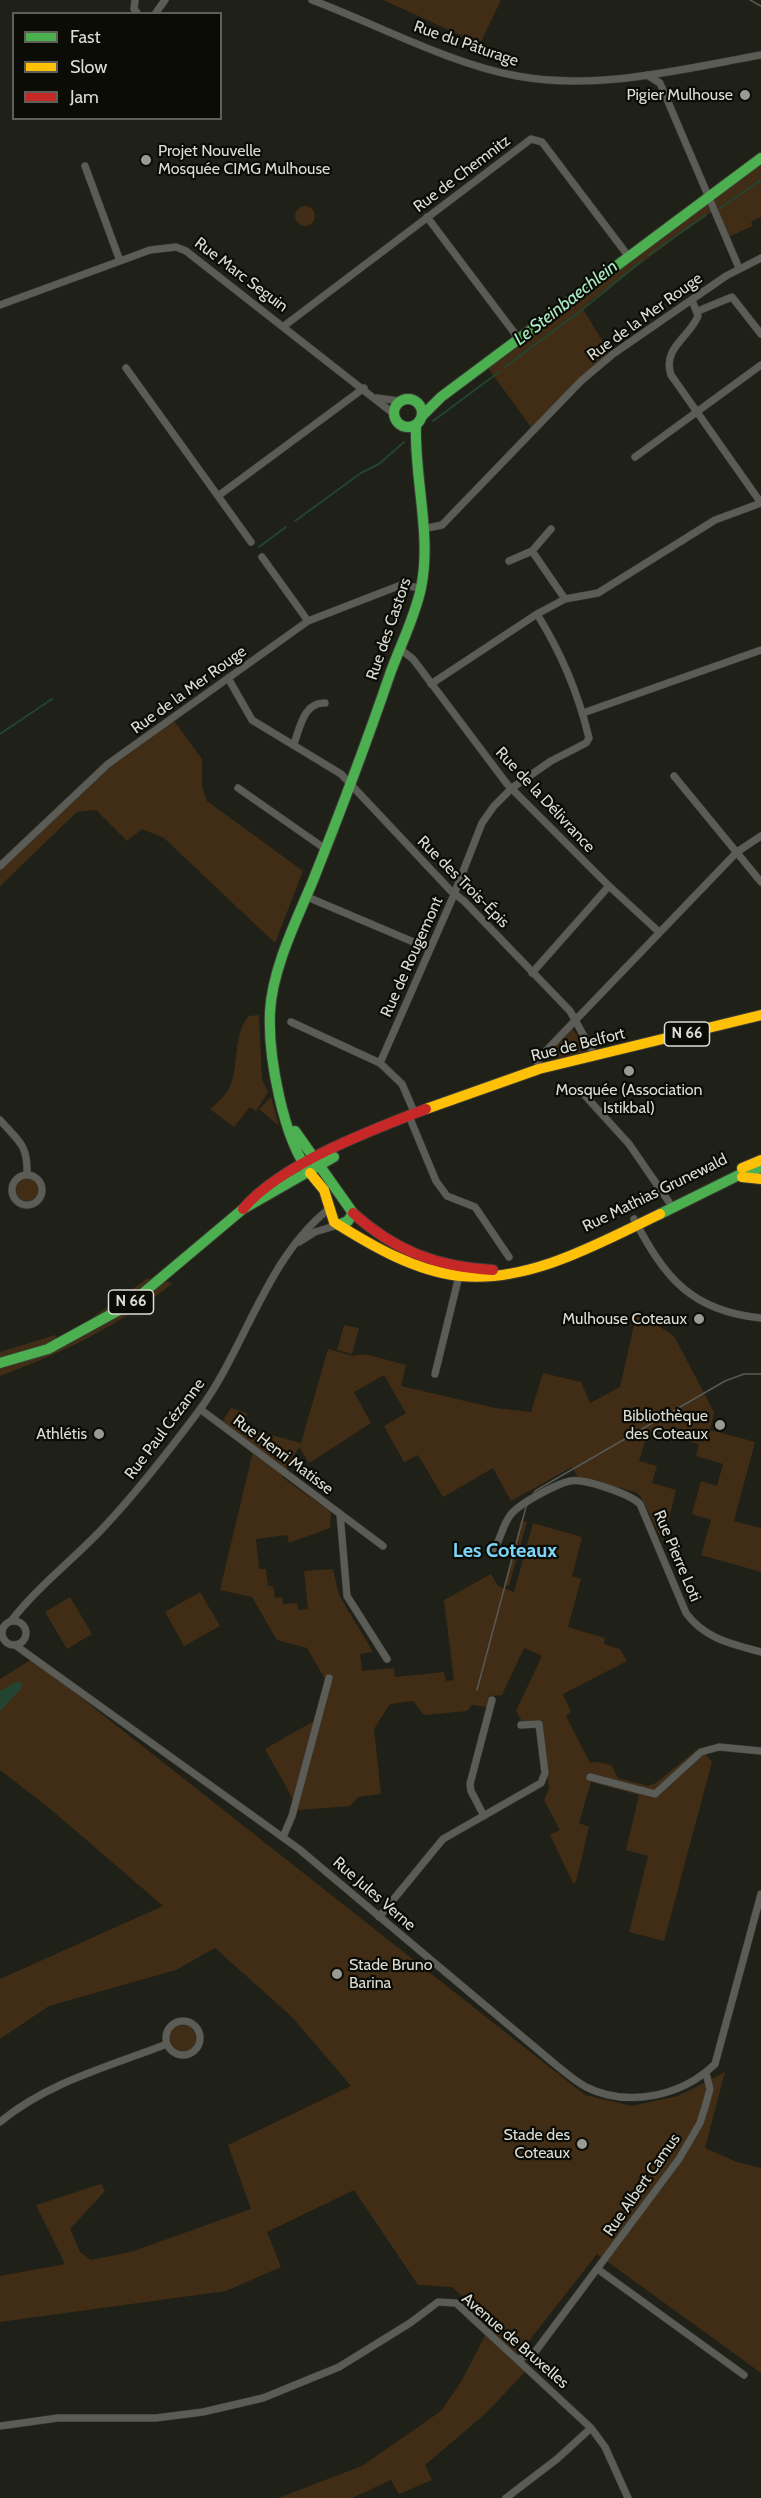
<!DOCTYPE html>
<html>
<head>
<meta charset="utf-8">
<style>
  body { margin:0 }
  #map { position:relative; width:761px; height:2498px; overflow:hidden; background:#1f2018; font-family:Cabin,sans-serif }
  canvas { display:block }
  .legend { position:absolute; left:12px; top:12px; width:210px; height:108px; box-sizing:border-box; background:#0b0c06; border:2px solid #5e6058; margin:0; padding:8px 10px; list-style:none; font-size:18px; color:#dbddd3 }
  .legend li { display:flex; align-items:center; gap:12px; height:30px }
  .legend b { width:30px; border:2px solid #5e6058 }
</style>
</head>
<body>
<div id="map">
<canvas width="761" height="2498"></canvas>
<ul class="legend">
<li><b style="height:8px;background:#4caf50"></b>Fast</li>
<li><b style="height:8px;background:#ffc107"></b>Slow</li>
<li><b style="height:8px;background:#c62828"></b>Jam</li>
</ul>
</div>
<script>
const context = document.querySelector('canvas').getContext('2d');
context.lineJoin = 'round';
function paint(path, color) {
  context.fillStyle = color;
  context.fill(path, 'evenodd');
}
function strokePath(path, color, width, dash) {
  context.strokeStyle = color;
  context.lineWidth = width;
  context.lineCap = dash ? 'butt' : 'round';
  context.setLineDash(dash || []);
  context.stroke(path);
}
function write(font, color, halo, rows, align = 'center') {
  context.font = font + ' Cabin,sans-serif';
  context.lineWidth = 4.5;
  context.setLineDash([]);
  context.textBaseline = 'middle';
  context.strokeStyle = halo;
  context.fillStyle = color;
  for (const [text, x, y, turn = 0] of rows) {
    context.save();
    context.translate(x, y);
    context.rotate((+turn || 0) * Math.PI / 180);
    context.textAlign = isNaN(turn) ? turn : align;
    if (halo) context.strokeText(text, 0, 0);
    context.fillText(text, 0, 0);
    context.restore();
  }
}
paint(new Path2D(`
  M383 0H501L480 44Z
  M761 158V217L751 222 753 226 726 238 714 211 706 215 589 302 583 309 609 352 531 427 485 364Z
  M295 216a10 10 0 1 1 20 0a10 10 0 1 1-20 0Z
  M174 721 202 759V787L207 801 303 871 275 943 164 838 142 829 127 841 96 810 77 812 0 886V870L4 866 112 766Z
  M259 1015 262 1080 268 1092 256 1111 250 1107 234 1127 210 1109C216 1104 223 1098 227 1092 241 1069 231 1035 249 1016Z
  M572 1028 588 1052 546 1060 547 1055Z
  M271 1097 279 1126 259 1109Z
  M16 1190a11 11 0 1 1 22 0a11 11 0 1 1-22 0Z
  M148 1278 173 1283C121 1325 62 1353 0 1376V1352L55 1335 57 1338 79 1327Z
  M637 1312 674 1336 714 1412 710 1430 755 1442 734 1521 761 1528V1572L701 1555 711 1520 692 1514 701 1481 717 1486 723 1464 696 1456 699 1444 654 1432 645 1442 639 1461 657 1466 652 1483 676 1490 663 1542 641 1497 636 1492 578 1477 572 1467 511 1501 493 1468 443 1497 418 1455 404 1462 384 1426 406 1413 384 1375 354 1392 371 1423 309 1463 299 1447 282 1477 331 1512 330 1528 289 1543 287 1535 256 1539 259 1569H266L268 1586H273L275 1598 282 1597 283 1604 297 1603 298 1610 308 1609 304 1571 333 1569 339 1595 373 1652 360 1654 362 1671 394 1668 395 1677 444 1672 446 1681 454 1680 444 1600 491 1574 498 1586 514 1592 533 1523 582 1537 572 1576 581 1579 568 1627 605 1638 604 1644 620 1649 627 1661 563 1694 571 1712 566 1716 590 1763 597 1762 611 1765 618 1778 648 1786 656 1783 700 1747 712 1762 664 1941 629 1932 648 1856 626 1850 639 1795 591 1782 579 1823 589 1827 576 1882 573 1883 550 1835 560 1830 544 1800 549 1789 541 1722 523 1723 516 1711 542 1656 524 1648 502 1695 490 1696 487 1707 472 1705 467 1711 424 1715 413 1701 390 1704 374 1729 381 1794 358 1797 350 1806 299 1810 265 1749 314 1721 325 1679 307 1648 277 1640 252 1597 220 1590 254 1447 222 1422 231 1408 247 1413 245 1428 301 1443 328 1349 353 1356 365 1354 406 1365 401 1386 495 1408 531 1412 543 1373 581 1382 590 1403 620 1387Z
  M344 1325 359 1328 352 1354 337 1350Z
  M521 1520 527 1522 509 1586 504 1584Z
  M200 1592 220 1626 184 1646 165 1612Z
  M70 1597 92 1634 67 1649 45 1612Z
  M32 1659 585 2095 632 2106 678 2096 725 2072 705 2148 737 2162 761 2168V2373L597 2254 514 2360 526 2371 484 2415 425 2465 432 2480 399 2494 391 2480 352 2498H278L362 2466 441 2411 461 2382 492 2322 452 2287 418 2285 354 2190 267 2232 281 2267 226 2291 0 2322V2276L65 2264 36 2205 101 2184 105 2191 70 2229 80 2252 91 2260 131 2252 251 2209 228 2145 351 2086 292 2017 215 1948 176 1970 49 2006 0 2039V1979L163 1906 48 1807 0 1770V1679Z
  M170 2038a13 13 0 1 1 26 0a13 13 0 1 1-26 0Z`), '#412d15');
paint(new Path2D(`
  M16 1682H22V1688L0 1711V1691Z`), '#224431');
strokePath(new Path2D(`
  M720 208 761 180
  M649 255 706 215
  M505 367 583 309 643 260
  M433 421 499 372
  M295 521 361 473 379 464 404 442
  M259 547 286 527
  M0 734 52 699`), '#224431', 2);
const street = new Path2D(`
  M135 0 134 9 138 14
  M312 0C376 24 450 64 517 76 598 91 682 69 761 55
  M155 14 165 0
  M647 75 660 83 739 268
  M85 166 120 261
  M427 217 519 339
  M692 300 698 316C689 338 662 348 671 375L761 503
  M0 305 150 250 176 247 186 251 394 414
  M698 311 732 297 761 334
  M284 326 531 139 542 142 629 257
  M126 368 251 542
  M377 398 400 401
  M635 457 761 365
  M218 496 364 388
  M423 529 442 525 581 381 613 354 726 276 761 258
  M532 551 565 599
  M262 557 308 621
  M509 561 532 551 551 529
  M400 649 413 659 507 784 609 886 659 932
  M228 678 252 720 341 774 451 891 464 901 570 1011 595 1056
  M431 684 537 614 565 599 598 593 715 520 761 503
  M583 713 761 650
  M294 744C300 727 304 702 325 703
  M674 776 761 882
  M238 788 324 848
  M0 866 108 764 308 621 401 585 421 588
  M305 896 430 949
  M532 973 609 886
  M291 1022 380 1063 402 1084 415 1114
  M380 1063 453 897 482 823 494 806 512 788 551 761 586 743 589 738C578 692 562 654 537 614
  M539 1069 538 1062 542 1055 737 852 761 836
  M579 1089 629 1144 669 1202
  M409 1116 436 1181 447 1196 475 1207 509 1257
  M0 1120C19 1142 28 1144 27 1175
  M12 1190a15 15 0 1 1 30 0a15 15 0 1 1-30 0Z
  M634 1219C665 1278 691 1311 761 1318
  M299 1242 315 1232 338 1225
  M435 1374 459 1276
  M200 1409 383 1546
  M340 1514 347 1596 387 1659
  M491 1553C502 1541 501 1524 513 1512 523 1502 556 1484 570 1481 584 1478 630 1494 640 1504L686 1613C705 1639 732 1644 761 1652
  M2 1633a12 12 0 1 1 24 0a12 12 0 1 1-24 0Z
  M11 1621C38 1586 73 1560 103 1528 137 1492 168 1452 198 1412 246 1348 265 1259 330 1208
  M15 1645 299 1849 556 2065C566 2073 575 2081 586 2087 628 2108 682 2096 715 2064L761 1894
  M590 1777 655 1794 701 1752 719 1747 761 1751
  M484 1816 471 1791 470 1784 492 1700
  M283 1837 292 1816 329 1678
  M379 1917 443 1839 541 1783 545 1773 539 1724 521 1725
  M166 2038a17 17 0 1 1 34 0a17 17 0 1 1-34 0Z
  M0 2122C48 2082 110 2066 167 2044
  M599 2270 744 2375
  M519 2359 535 2352 679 2159 700 2123 705 2107 710 2089 706 2073
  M0 2426 58 2418H156L203 2412 263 2398 339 2367 410 2323 438 2302 456 2303 591 2428 605 2447 628 2498
  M506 2498 557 2459 591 2428`);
const fast = new Path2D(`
  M394 413a14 14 0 1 1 28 0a14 14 0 1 1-28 0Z
  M422 416 441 397 761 158
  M295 1131 353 1213 348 1221 338 1225
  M310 1173C283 1139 268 1056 270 1012 272 970 296 921 312 883 340 813 366 744 390 674 400 646 415 617 421 588 432 535 414 478 416 425
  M660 1214 743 1173 761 1168
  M0 1363 48 1349 130 1304 243 1209 334 1157`);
const slow = new Path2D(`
  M426 1109 539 1069 761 1015
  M742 1168 761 1160
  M310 1173 324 1190 334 1222C372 1246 415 1271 460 1276 530 1283 599 1243 660 1214
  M742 1177 761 1179`);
const jam = new Path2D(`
  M243 1209C281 1164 371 1130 426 1109
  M353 1213C395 1251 437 1267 493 1270`);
strokePath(street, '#3b3b35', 8);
strokePath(fast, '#3b3b35', 12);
strokePath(slow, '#3b3b35', 12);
strokePath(jam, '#3b3b35', 12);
strokePath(street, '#5c5c57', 7);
strokePath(fast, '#4caf50', 10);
strokePath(slow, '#ffc107', 10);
strokePath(jam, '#c62828', 10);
strokePath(new Path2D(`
  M750 0 761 6
  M477 1690 526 1507 535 1491 725 1381 744 1374H761`), '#585954', 1.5);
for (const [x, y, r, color] of [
  [745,95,6,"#999b92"],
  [146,160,6,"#999b92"],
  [629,1071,6,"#999b92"],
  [699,1319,6,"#999b92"],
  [720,1425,6,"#999b92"],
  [99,1434,6,"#999b92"],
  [337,1974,6,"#999b92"],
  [582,2144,6,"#999b92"]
]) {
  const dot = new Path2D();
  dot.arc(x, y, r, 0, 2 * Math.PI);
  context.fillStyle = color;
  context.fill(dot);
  strokePath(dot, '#0b0c06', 2);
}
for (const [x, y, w] of [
  [687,1034,45],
  [131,1302,45]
]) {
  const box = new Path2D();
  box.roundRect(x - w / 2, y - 12, w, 24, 4.5);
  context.fillStyle = '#0b0c06';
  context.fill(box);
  strokePath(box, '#dbddd3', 1.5);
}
write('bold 15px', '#dbddd3', null, [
  ["N 66",687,1034],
  ["N 66",131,1302]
]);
write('16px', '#dbddd3', '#0b0c06', [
  ["Rue du Pâturage",466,44,19],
  ["Rue de Chemnitz",462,174,-37],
  ["Rue Marc Seguin",241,275,37],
  ["Rue de la Mer Rouge",645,317,-36],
  ["Rue des Castors",389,629,-71],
  ["Rue de la Mer Rouge",189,690,-36],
  ["Rue de la Délivrance",545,800,47],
  ["Rue des Trois-Épis",463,882,45],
  ["Rue de Rougemont",412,957,-66],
  ["Rue de Belfort",578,1045,-14],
  ["Rue Mathias Grunewald",655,1193,-26],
  ["Rue Paul Cézanne",165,1429,-53],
  ["Rue Henri Matisse",283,1455,37],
  ["Rue Pierre Loti",677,1556,67],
  ["Rue Jules Verne",374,1894,41],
  ["Rue Albert Camus",642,2185,-55],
  ["Avenue de Bruxelles",515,2341,41]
]);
write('16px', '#dbddd3', '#0b0c06', [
  ["Pigier Mulhouse",733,95],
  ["Projet Nouvelle",158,151,"left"],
  ["Mosquée CIMG Mulhouse",158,169,"left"],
  ["Mosquée (Association",629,1090,"center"],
  ["Istikbal)",629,1108,"center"],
  ["Mulhouse Coteaux",687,1319],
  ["Bibliothèque",708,1416],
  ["des Coteaux",708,1434],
  ["Athlétis",87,1434],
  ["Stade Bruno",349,1965,"left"],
  ["Barina",349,1983,"left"],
  ["Stade des",570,2135],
  ["Coteaux",570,2153]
], 'right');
write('italic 18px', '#a8ebc5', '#0b0c06', [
  ["Le Steinbaechlein",566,303,-38]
]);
write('bold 20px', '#7bd4f9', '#0b0c06', [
  ["Les Coteaux",505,1551]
]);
</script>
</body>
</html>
